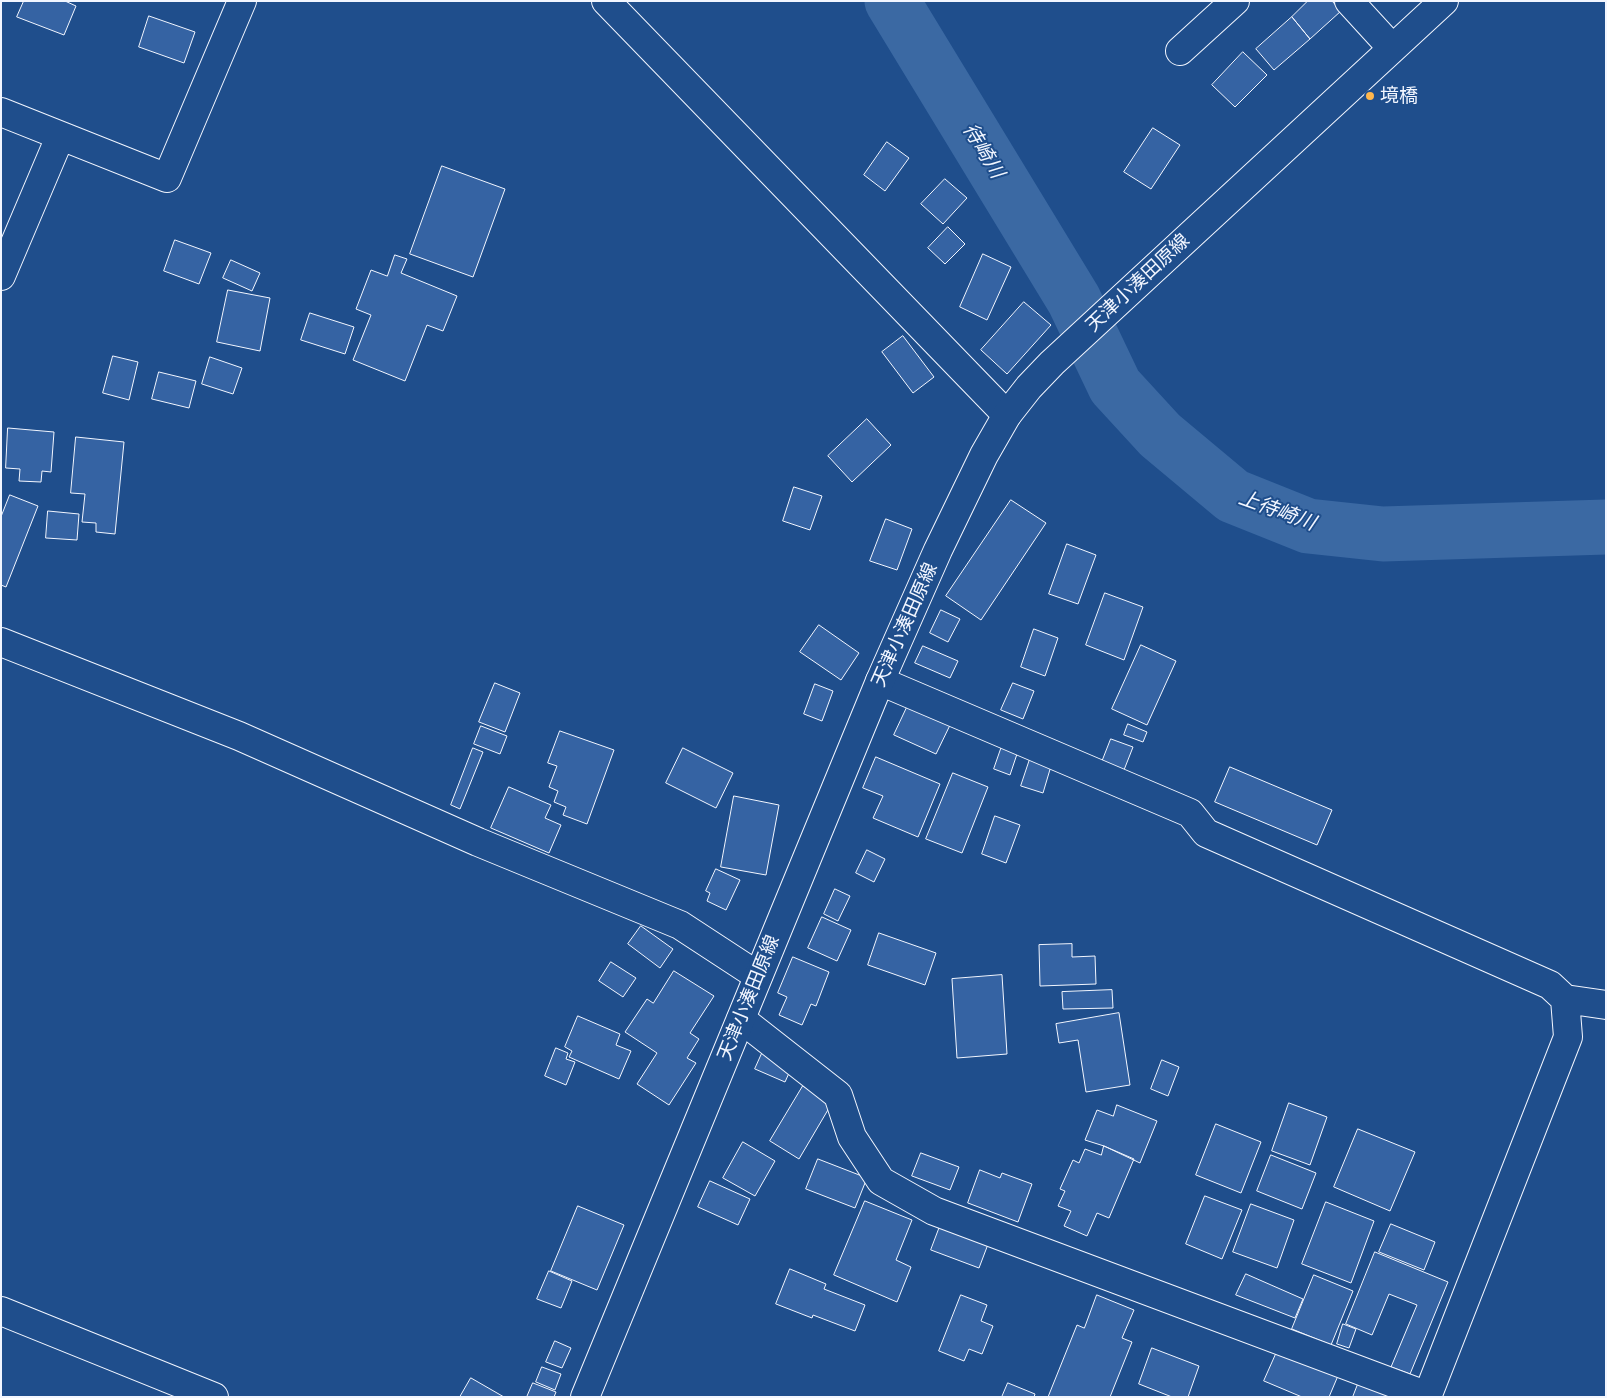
<!DOCTYPE html>
<html>
<head>
<meta charset="utf-8">
<style>
  body { margin:0 }
  #map { position:relative; width:1607px; height:1398px; overflow:hidden; background:#1f4e8c; font-family:Figtree,sans-serif }
  canvas { display:block }
  .frame { position:absolute; inset:0; border:2px solid #f2f6ff; pointer-events:none }
</style>
</head>
<body>
<div id="map">
<canvas width="1607" height="1398"></canvas>
<div class="frame"></div>
</div>
<script>
const context = document.querySelector('canvas').getContext('2d');
context.lineJoin = 'round';
function strokePath(path, color, width, dash) {
  context.strokeStyle = color;
  context.lineWidth = width;
  context.lineCap = dash ? 'butt' : 'round';
  context.setLineDash(dash || []);
  context.stroke(path);
}
function paint(path, color) {
  context.fillStyle = color;
  context.fill(path, 'evenodd');
}
function write(font, color, halo, rows, align = 'center') {
  context.font = font + ' Figtree,"Noto Sans JP",sans-serif';
  context.lineWidth = 4;
  context.setLineDash([]);
  context.textBaseline = 'middle';
  context.strokeStyle = halo;
  context.fillStyle = color;
  for (const [text, x, y, turn = 0] of rows) {
    context.save();
    context.translate(x, y);
    context.rotate((+turn || 0) * Math.PI / 180);
    context.textAlign = isNaN(turn) ? turn : align;
    if (halo) context.strokeText(text, 0, 0);
    context.fillText(text, 0, 0);
    context.restore();
  }
}
strokePath(new Path2D(`
  M892 1 1074 300 1115 386 1160 435 1233 496 1308 526 1383 534 1606 527`), '#3b69a3', 55);
const building = new Path2D(`
  M24 1H65L76 6 64 35 17 17Z
  M1308 1H1332L1341 11 1310 39 1292 17Z
  M149 16 195 32 184 63 139 47Z
  M1292 17 1310 39 1274 70 1256 49Z
  M1243 52 1267 75 1235 107 1212 85Z
  M1153 128 1180 145 1151 189 1124 172Z
  M887 142 909 158 885 191 864 175Z
  M442 166 505 189 473 277 410 254Z
  M945 179 967 198 943 224 921 204Z
  M948 227 965 244 945 264 928 248Z
  M175 240 211 253 199 284 164 271Z
  M983 254 1011 267 987 320 960 307Z
  M395 255 407 259 401 273 457 296 443 331 427 325 405 381 353 360 371 315 356 309 371 270 387 276Z
  M231 260 260 273 252 291 223 278Z
  M228 290 270 298 260 351 217 342Z
  M1024 302 1051 325 1007 374 981 350Z
  M310 313 354 327 345 354 301 340Z
  M903 336 934 377 913 393 882 352Z
  M113 356 138 362 129 400 103 393Z
  M210 357 242 368 233 394 202 384Z
  M159 372 196 381 189 408 152 399Z
  M867 419 891 445 852 482 828 456Z
  M8 428 54 432 51 472 42 471 41 482 19 481 20 469 6 468Z
  M76 437 124 442 115 534 96 532V523L82 522 85 494 71 493Z
  M794 487 822 496 810 530 783 521Z
  M10 495 38 506 6 587 1 585V517Z
  M1011 500 1046 523 981 620 946 596Z
  M48 511 79 514 77 540 46 538Z
  M886 519 912 529 897 570 870 561Z
  M1067 544 1096 555 1078 604 1049 594Z
  M1105 593 1143 607 1124 660 1086 645Z
  M941 610 960 619 948 642 930 633Z
  M819 625 859 653 841 680 800 652Z
  M1034 629 1058 638 1045 676 1021 667Z
  M1141 645 1176 661 1147 725 1112 709Z
  M923 646 958 661 950 678 915 663Z
  M495 683 520 693 505 732 479 722Z
  M1013 683 1034 691 1023 719 1001 710Z
  M815 684 833 691 822 721 804 714Z
  M910 701 952 721 936 754 894 735Z
  M1128 724 1147 732 1143 742 1124 735Z
  M481 726 507 736 500 754 474 744Z
  M560 731 614 750 587 824 563 815 566 807 554 802 558 791 549 787 557 766 548 763Z
  M1111 739 1133 747 1124 770 1102 762Z
  M1002 746 1018 751 1010 775 994 769Z
  M473 748 483 752 460 809 451 805Z
  M683 748 733 773 716 808 666 783Z
  M876 757 940 784 918 837 873 818 883 796 863 788Z
  M1030 759 1051 766 1043 793 1021 786Z
  M1230 767 1332 810 1317 845 1215 802Z
  M953 773 988 787 962 853 926 839Z
  M509 787 551 805 545 818 561 825 549 853 491 828Z
  M734 796 779 805 766 875 721 867Z
  M995 816 1020 825 1006 863 982 854Z
  M867 850 885 859 874 882 856 873Z
  M716 869 740 880 726 910 707 901 710 893 706 891Z
  M835 889 850 896 838 921 824 914Z
  M822 917 851 930 837 961 808 948Z
  M641 926 673 949 660 968 628 944Z
  M879 933 936 953 925 985 868 965Z
  M1072 944V957L1095 956 1096 984 1040 986 1039 945Z
  M793 957 829 972 816 1006 811 1004 802 1025 779 1015 787 997 778 993Z
  M611 962 636 978 623 997 599 981Z
  M674 971 714 996 690 1033 699 1039 687 1058 696 1063 669 1105 637 1084 657 1053 625 1032 647 999 653 1003Z
  M1002 975 1007 1054 957 1058 952 979Z
  M1112 990 1113 1008 1063 1009 1062 992Z
  M1119 1013 1130 1085 1086 1092 1078 1040 1059 1043 1056 1024Z
  M578 1016 620 1034 616 1045 631 1051 619 1079 569 1057 572 1051 565 1047Z
  M556 1048 568 1053 566 1059 575 1062 566 1085 545 1076Z
  M764 1049 794 1062 785 1082 755 1069Z
  M1162 1060 1179 1067 1168 1096 1151 1089Z
  M803 1086 832 1103 799 1159 770 1141Z
  M1289 1103 1327 1117 1310 1165 1272 1151Z
  M1117 1105 1157 1121 1140 1163 1104 1146 1085 1140 1097 1110 1113 1116Z
  M1216 1124 1261 1142 1241 1193 1196 1175Z
  M1358 1129 1415 1152 1390 1211 1334 1187Z
  M743 1142 775 1161 755 1196 723 1178Z
  M1104 1146 1134 1159 1109 1218 1097 1213 1087 1236 1064 1226 1071 1211 1058 1206 1065 1191 1060 1189 1073 1160 1079 1163 1085 1149 1101 1155Z
  M921 1153 959 1167 950 1190 912 1176Z
  M1271 1155 1316 1173 1302 1209 1257 1191Z
  M818 1159 867 1178 855 1208 806 1189Z
  M980 1170 1000 1178 1002 1173 1032 1184 1018 1222 968 1203Z
  M710 1181 750 1199 738 1225 698 1207Z
  M1205 1196 1242 1210 1222 1259 1186 1244Z
  M865 1201 912 1220 896 1260 911 1267 897 1302 834 1275Z
  M1326 1202 1374 1221 1351 1283 1302 1264Z
  M1251 1204 1294 1220 1277 1268 1233 1252Z
  M578 1206 624 1225 597 1290 551 1271Z
  M942 1221 990 1239 979 1268 931 1250Z
  M1391 1224 1435 1242 1424 1270 1379 1252Z
  M1375 1252 1448 1282 1410 1374 1391 1367 1417 1305 1389 1294 1372 1335 1346 1324Z
  M790 1269 826 1284 824 1289 865 1305 855 1331 813 1315 812 1318 776 1304Z
  M549 1271 572 1281 561 1308 537 1299Z
  M1246 1274 1303 1299 1295 1318 1236 1295Z
  M1314 1275 1353 1291 1331 1345 1292 1329Z
  M961 1295 987 1305 981 1321 993 1326 982 1354 969 1349 964 1361 939 1351Z
  M1097 1295 1134 1310 1122 1338 1132 1342 1110 1397H1048L1077 1325 1084 1328Z
  M1343 1324 1356 1329 1349 1348 1337 1344Z
  M555 1341 571 1348 562 1368 546 1362Z
  M1280 1345 1340 1371 1329 1397H1302L1264 1381Z
  M1152 1348 1199 1366 1188 1397H1172L1139 1384Z
  M542 1367 561 1374 555 1390 536 1382Z
  M471 1378 504 1397H460Z
  M1360 1379 1397 1397H1353Z
  M533 1383 556 1392 554 1397H527Z
  M1008 1383 1035 1394 1034 1397H1002Z`);
paint(building, '#3563a3');
strokePath(building, '#f2f6ff', 1);
const minor = new Path2D(`
  M606 1 1007 415
  M1349 1 1392 48
  M1180 51 1235 1
  M1 112 167 178 242 1
  M1 276 60 137
  M1 642 239 736 478 842 680 925 758 976
  M880 681 1190 813 1206 833 1550 985 1565 999 1606 1005
  M741 1019 838 1095 852 1137 881 1181 934 1211 1428 1396
  M1427 1397 1568 1037 1565 999`);
const tertiary = new Path2D(`
  M1 1311 214 1397`);
const secondary = new Path2D(`
  M585 1397 880 681 938 550 984 455 1007 415 1029 387 1052 363 1444 1`);
strokePath(minor, '#f2f6ff', 30);
strokePath(tertiary, '#f2f6ff', 30);
strokePath(secondary, '#f2f6ff', 30);
strokePath(minor, '#1f4e8c', 28);
strokePath(tertiary, '#1f4e8c', 28);
strokePath(secondary, '#1f4e8c', 28);
for (const [x, y, r, color] of [
  [1370,96,5,"#ffb74d"]
]) {
  const dot = new Path2D();
  dot.arc(x, y, r, 0, 2 * Math.PI);
  context.fillStyle = color;
  context.fill(dot);
  strokePath(dot, '#1f4e8c', 2);
}
write('19px', '#f2f6ff', '#1f4e8c', [
  ["境橋",1380,96]
], 'left');
write('19px', '#f2f6ff', '#1f4e8c', [
  ["天津小湊田原線",1138,283,-43],
  ["天津小湊田原線",905,625,-66],
  ["天津小湊田原線",749,998,-68]
]);
write('italic 20px', '#f2f6ff', '#1f4e8c', [
  ["待崎川",983,151,59],
  ["上待崎川",1277,511,20]
]);
</script>
</body>
</html>
